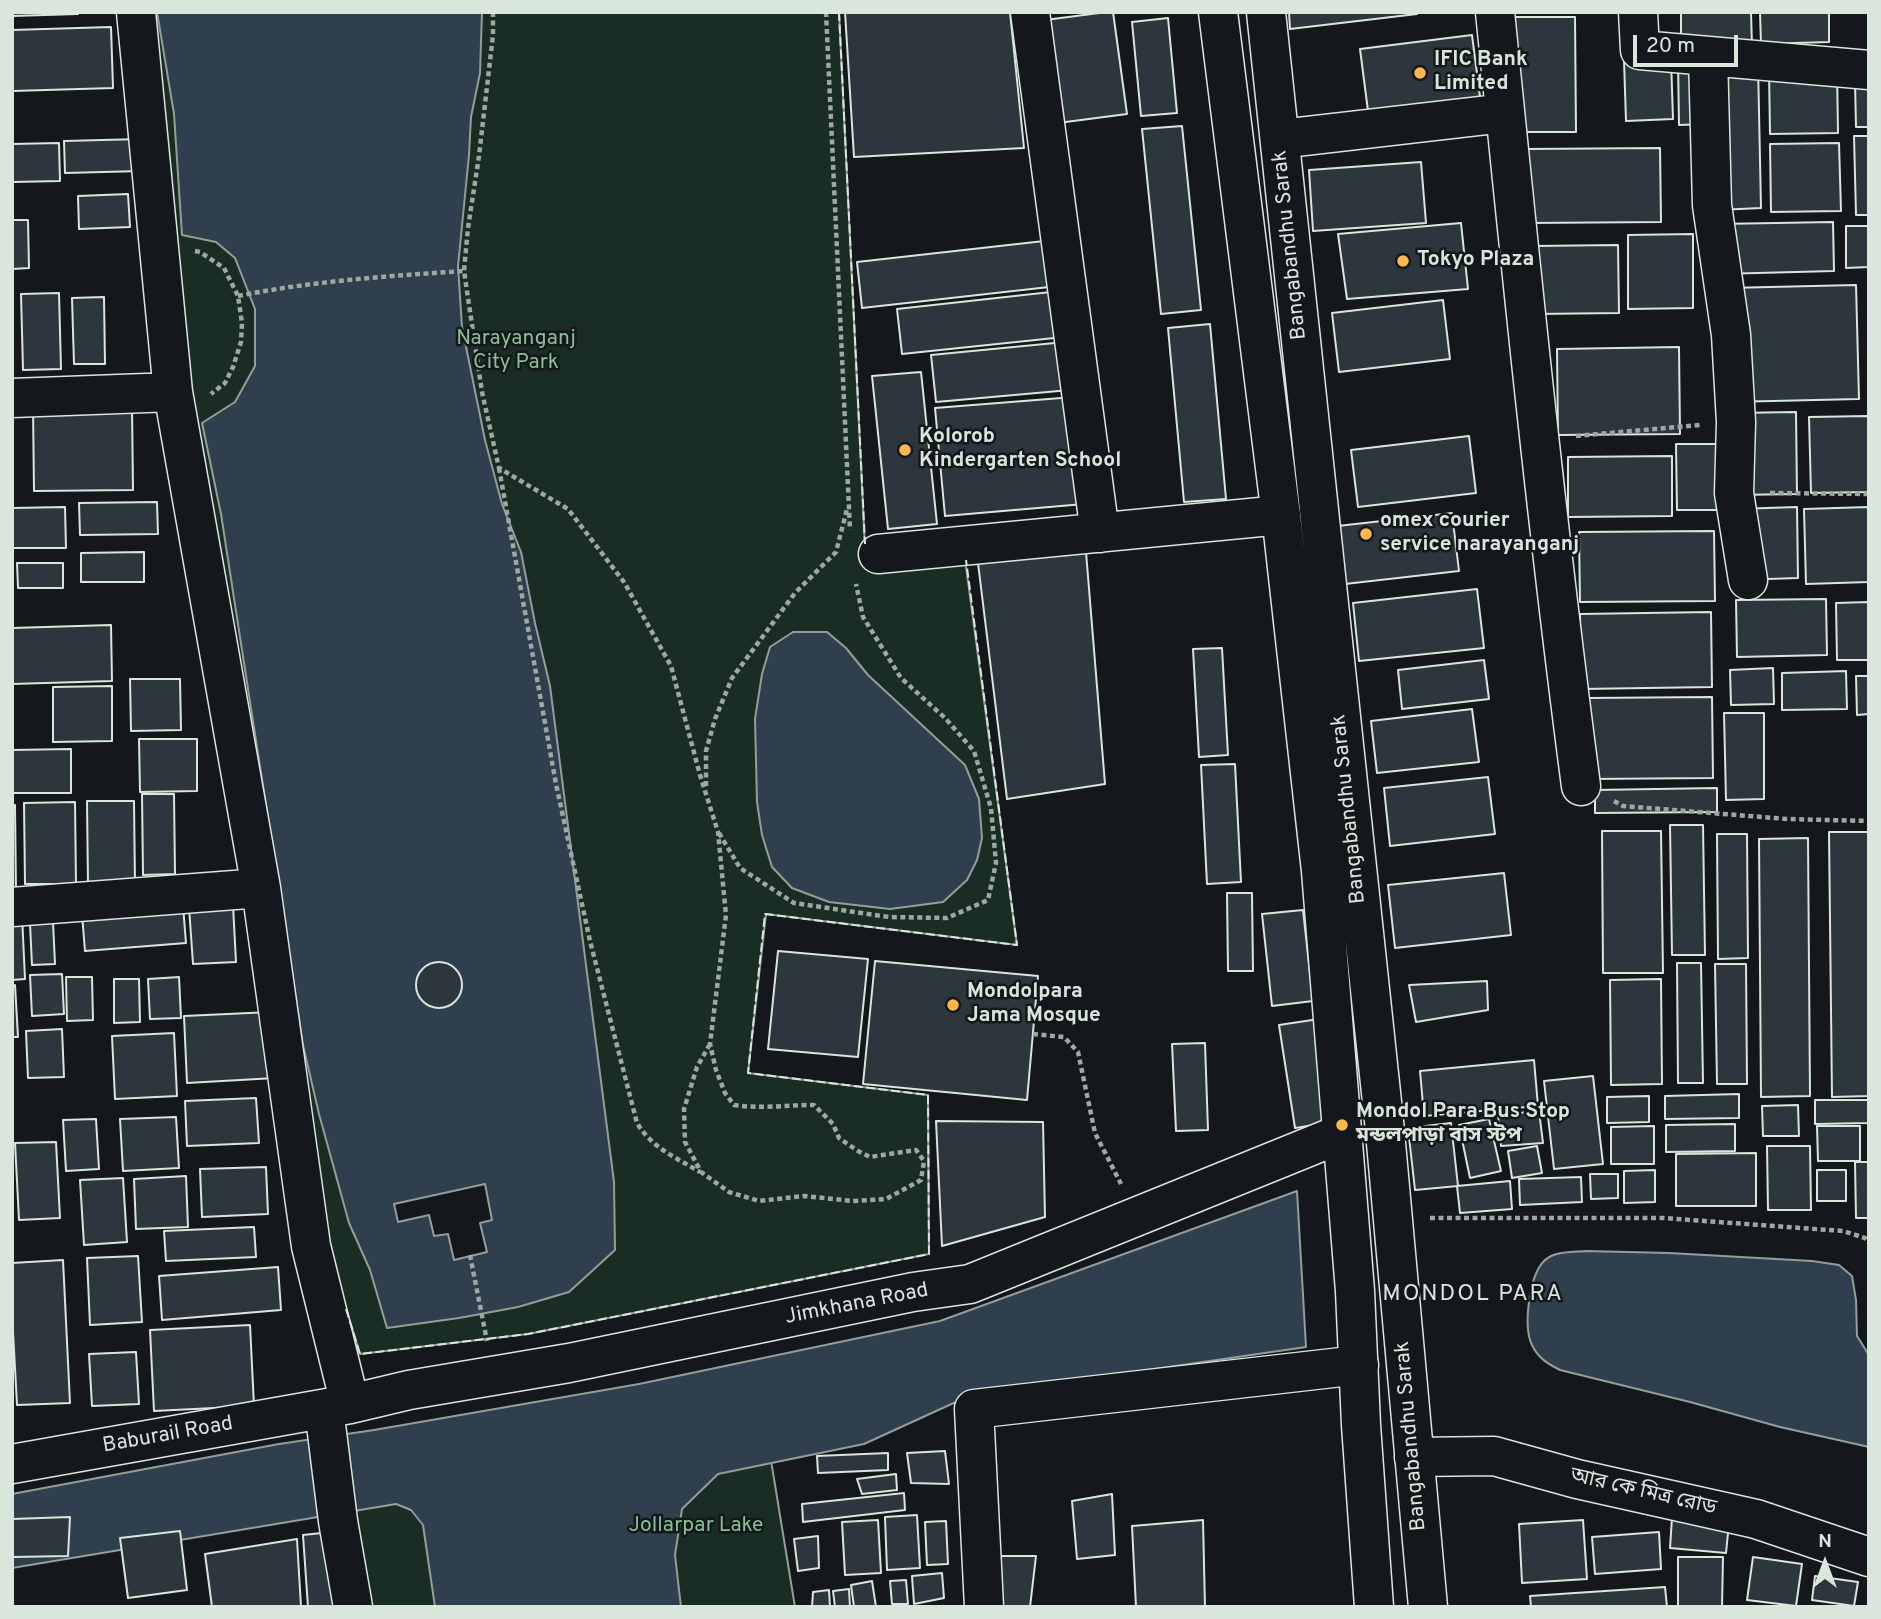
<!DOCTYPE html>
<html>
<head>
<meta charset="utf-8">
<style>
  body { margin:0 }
  #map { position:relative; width:1881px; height:1619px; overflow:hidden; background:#14181c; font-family:Overpass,sans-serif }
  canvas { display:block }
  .frame { position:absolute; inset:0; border:14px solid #d8e6dc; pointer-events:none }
  .north { position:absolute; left:1790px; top:1528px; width:70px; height:70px; -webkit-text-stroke:5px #14181c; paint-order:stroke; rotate:0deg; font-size:19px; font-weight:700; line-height:28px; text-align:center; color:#d8e6dc }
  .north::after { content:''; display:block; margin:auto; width:24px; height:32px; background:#d8e6dc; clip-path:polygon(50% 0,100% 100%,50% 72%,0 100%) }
  .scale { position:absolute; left:1633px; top:35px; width:105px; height:32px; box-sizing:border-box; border:4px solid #d8e6dc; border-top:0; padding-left:9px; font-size:21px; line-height:24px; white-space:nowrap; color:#d8e6dc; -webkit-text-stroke:5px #14181c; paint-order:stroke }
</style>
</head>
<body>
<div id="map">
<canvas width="1881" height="1619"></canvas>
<div class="frame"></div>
<div class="north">N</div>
<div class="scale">20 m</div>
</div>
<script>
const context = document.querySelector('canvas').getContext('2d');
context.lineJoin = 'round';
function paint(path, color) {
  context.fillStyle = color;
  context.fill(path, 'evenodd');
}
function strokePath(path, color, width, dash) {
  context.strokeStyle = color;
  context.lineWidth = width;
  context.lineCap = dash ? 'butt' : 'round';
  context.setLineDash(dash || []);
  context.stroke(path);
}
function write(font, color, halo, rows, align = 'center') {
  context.font = font + ' Overpass,"Noto Sans Bengali",sans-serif';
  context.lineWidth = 5;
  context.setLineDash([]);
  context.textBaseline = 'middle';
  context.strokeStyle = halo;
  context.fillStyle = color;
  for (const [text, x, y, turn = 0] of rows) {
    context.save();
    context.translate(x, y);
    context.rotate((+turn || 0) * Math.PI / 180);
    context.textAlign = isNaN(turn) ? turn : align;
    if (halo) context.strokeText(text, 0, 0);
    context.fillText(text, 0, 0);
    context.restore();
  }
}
const green = new Path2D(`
  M141 12H839L866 569 965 559 1017 945 766 914 748 1073 928 1095 929 1254 528 1334 360 1354 313 1200 228 666Z
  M767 1436 795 1607H371L354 1500Z`);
paint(green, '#1a2d24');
strokePath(green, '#939e99', 2);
const water = new Path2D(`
  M157 12H482L480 73 471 117 469 155 458 266 462 327 485 440 502 504 521 552 535 623 550 686 614 1182 615 1250 569 1292 518 1307 459 1318 387 1328 370 1270 349 1223 319 1114 303 1045 221 514 202 423 235 402 255 366V309L235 258 216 242 182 235 174 114Z
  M793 632H827L846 648 868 675 965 765 979 799 982 838 977 860 967 880 943 902 890 909 829 902 792 888 772 867 762 835 757 802 755 719 762 674 770 647Z
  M1297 1191 1306 1347 969 1396 864 1444 718 1474 682 1509 675 1555 681 1607H435L423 1525 411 1510 396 1504 12 1568V1494L279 1444 374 1430 639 1384 940 1321Z
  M1586 1251 1669 1253 1812 1261 1839 1265 1852 1276 1856 1300 1857 1336 1869 1355V1447L1780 1427 1690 1402 1560 1370C1548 1364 1538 1358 1532 1345 1523 1327 1529 1276 1544 1261 1554 1251 1572 1252 1586 1251Z`);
paint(water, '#2f3f4d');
strokePath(water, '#939e99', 2);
const pier = new Path2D(`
  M485 1184 492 1220 480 1223 487 1252 454 1260 448 1234 434 1236 429 1215 398 1222 394 1204Z`);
paint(pier, '#14181c');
strokePath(pier, '#939e99', 2);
const building = new Path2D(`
  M12 12H78V14L12 16Z
  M845 12H1010L1024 148 854 157Z
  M1107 12H1113L1127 114 1058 123 1045 20Z
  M1289 12H1417V14L1290 29Z
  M1681 12H1751L1752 47 1681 49Z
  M1760 12H1829V42L1761 44Z
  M1515 17H1575L1576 132H1517Z
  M1168 18 1177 113 1141 116 1132 22Z
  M111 27 113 88 12 91V30Z
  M1472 35 1480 97 1368 111 1360 49Z
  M1671 59 1673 119 1626 121 1624 60Z
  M1706 60 1708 124 1679 125 1678 61Z
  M1758 64 1761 208 1718 210 1715 65Z
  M1837 69 1838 133 1770 134 1769 70Z
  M1855 82H1869V127H1856Z
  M1182 126 1201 310 1161 314 1142 129Z
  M1854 136H1869V215H1856Z
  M141 139 142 171 65 173 64 141Z
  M59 143 60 181 13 182 12 144Z
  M1839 143 1841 211 1771 212 1770 144Z
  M1660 148 1661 222 1527 223 1526 149Z
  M1421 162 1426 223 1313 231 1309 170Z
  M128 194 130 227 79 229 78 196Z
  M12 220H28L29 268 12 269Z
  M1833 222 1834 271 1719 274 1718 224Z
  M1461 223 1468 289 1347 299 1338 234Z
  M1846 226H1869V267L1846 268Z
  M1693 234V308L1628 309V235Z
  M1053 240 1058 286 862 308 857 262Z
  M1618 245 1619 313 1534 314V246Z
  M1856 285 1859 399 1729 402 1727 288Z
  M1060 291 1064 337 902 354 897 309Z
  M59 293 61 369 23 370 21 294Z
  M104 297 105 364H74L72 298Z
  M1443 300 1450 359 1339 372 1332 313Z
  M1210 324 1226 499 1184 502 1168 328Z
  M1065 342 1070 390 936 402 931 355Z
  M1679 347 1680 434 1558 435 1557 349Z
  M921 372 937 524 888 529 872 376Z
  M1074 397 1084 504 945 516 935 408Z
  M132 406 133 490 34 491 33 407Z
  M1796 412 1797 494 1736 495 1734 413Z
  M1868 416 1869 492 1811 493 1809 417Z
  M1469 436 1476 493 1358 507 1351 450Z
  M1676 444H1724V510H1677Z
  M1672 456V516L1568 517V457Z
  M157 502 158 534 80 535 79 503Z
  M65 507 66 548H12V508Z
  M1797 507 1798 578 1738 580 1736 509Z
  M1869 507V582L1806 584 1804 509Z
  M1452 513 1459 571 1345 584 1338 526Z
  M1714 531 1715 601 1580 602 1579 532Z
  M144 552V582H81V553Z
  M1086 552 1105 784 1007 799 978 563Z
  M17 563H63V588H18Z
  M1477 589 1484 648 1359 661 1353 603Z
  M1826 599 1827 655 1737 657 1736 600Z
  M1869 602V660H1837L1836 603Z
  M1711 612 1712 687 1581 689 1580 614Z
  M111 625 112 681 12 684V628Z
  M1222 648 1228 755 1199 757 1193 649Z
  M1484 660 1489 699 1402 709 1398 670Z
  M1773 668 1774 704 1731 705 1730 670Z
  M1846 671 1847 709 1782 710V673Z
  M1856 676H1869V714L1857 715Z
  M130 679H180L181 730 131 731Z
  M112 686V741L53 742V687Z
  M1712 697 1713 778 1588 779V698Z
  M1472 709 1479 762 1377 773 1371 721Z
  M1724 713H1764V799L1726 800Z
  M139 739H197V791L140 792Z
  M71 749V793H12V750Z
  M1235 764 1241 882 1207 884 1201 765Z
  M1488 777 1495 834 1390 846 1384 788Z
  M1717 788V812L1595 813V790Z
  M142 794H174L175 874 143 875Z
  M87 801H134L135 885H88Z
  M75 802 76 884H25L24 803Z
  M12 805H15L16 893H12Z
  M1670 825H1703L1705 955H1672Z
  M1602 831H1661L1663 973H1603Z
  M1829 832H1869V1096L1832 1097Z
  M1717 834H1747L1748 958 1718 959Z
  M1808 838 1810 1096 1761 1097 1759 839Z
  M1504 873 1511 935 1395 948 1388 885Z
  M1227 893H1252L1253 971H1228Z
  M233 905 236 962 193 964 189 907Z
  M183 906 186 943 85 951 82 914Z
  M1303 910 1313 1001 1272 1006 1262 914Z
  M12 915H22L25 979 12 980Z
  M53 922 55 964 32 965 30 924Z
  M778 951 868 959 858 1057 768 1049Z
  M875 961 1038 976 1027 1100 863 1084Z
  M416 985a23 23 0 1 1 46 0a23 23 0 1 1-46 0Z
  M1677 963H1701L1703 1083H1678Z
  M1715 964H1746L1747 1084H1717Z
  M62 974 64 1014 32 1016 30 975Z
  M66 977H92L93 1020 67 1021Z
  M179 977 181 1018 150 1019 148 979Z
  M114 979H139L140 1022 114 1023Z
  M1661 979 1662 1084 1611 1085 1610 980Z
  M1487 981 1488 1010 1416 1022 1409 985Z
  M15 985 18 1037H12V986Z
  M271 1012 275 1078 187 1083 184 1016Z
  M1319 1019 1334 1122 1295 1128 1279 1025Z
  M62 1029 64 1077 28 1078 26 1031Z
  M174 1033 177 1096 115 1099 112 1036Z
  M1205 1043 1208 1130 1176 1131 1172 1044Z
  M1534 1060 1538 1106 1424 1116 1420 1071Z
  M1593 1076 1603 1164 1554 1169 1544 1081Z
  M1739 1094V1118L1665 1119V1096Z
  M1649 1096V1122L1607 1123V1097Z
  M256 1098 259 1143 187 1146 185 1101Z
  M1815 1100H1869V1123L1815 1124Z
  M1798 1105 1799 1136H1763L1762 1106Z
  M1539 1111 1543 1143 1501 1146 1498 1115Z
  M176 1117 179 1168 123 1171 120 1119Z
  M96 1119 99 1169 66 1171 63 1120Z
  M1489 1119 1501 1171 1470 1178 1459 1125Z
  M936 1121 1043 1122 1045 1217 942 1246Z
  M1451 1123 1458 1186 1415 1190 1408 1128Z
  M1735 1124V1151L1666 1152V1125Z
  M1654 1126V1164H1611V1127Z
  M1817 1126H1860V1161H1818Z
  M56 1142 60 1218 19 1220 15 1143Z
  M1537 1146 1542 1173 1512 1178 1508 1151Z
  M1767 1146H1810L1811 1210H1768Z
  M1756 1153V1206H1676V1154Z
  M1855 1162H1869V1218H1856Z
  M266 1167 268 1214 202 1217 200 1169Z
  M1655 1170V1202L1624 1203V1171Z
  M1817 1170H1846V1201H1817Z
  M1590 1174H1618V1198L1591 1199Z
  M186 1176 188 1227 136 1229 134 1179Z
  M1581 1177 1582 1202 1520 1205 1519 1179Z
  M123 1178 127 1242 84 1245 80 1180Z
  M1510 1181 1512 1209 1460 1213 1457 1186Z
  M254 1227 256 1257 166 1261 164 1231Z
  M138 1256 142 1322 90 1325 87 1258Z
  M63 1260 70 1403 17 1405 12 1313V1263Z
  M278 1267 281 1310 162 1320 159 1276Z
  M250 1325 254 1406 154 1411 150 1330Z
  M136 1352 139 1404 92 1406 89 1354Z
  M945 1451 949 1484 911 1483 907 1453Z
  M888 1453V1470L818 1473 817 1456Z
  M896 1474 897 1490 862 1494 857 1479Z
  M904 1493 905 1510 803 1522 802 1504Z
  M1112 1494 1115 1555 1077 1559 1072 1501Z
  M917 1515 920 1568 887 1570 885 1517Z
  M70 1517 68 1556 12 1557V1519Z
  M1672 1518 1729 1523 1726 1553 1670 1548Z
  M878 1520 881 1573 845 1575 842 1522Z
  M1203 1520 1205 1607H1136L1132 1526Z
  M1583 1520 1587 1579 1522 1583 1519 1524Z
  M946 1521 948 1564 927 1565 925 1522Z
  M180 1531 187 1590 128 1598 120 1538Z
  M331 1532 336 1607H308L303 1535Z
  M1659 1532 1661 1569 1595 1574 1592 1537Z
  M818 1536 819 1568 798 1571 794 1539Z
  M297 1539 301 1607H212L205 1554Z
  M998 1556H1036L1030 1607H997Z
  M1678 1557H1723L1722 1607 1678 1606Z
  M1753 1557 1802 1564 1796 1606 1747 1600Z
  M942 1573 944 1598 914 1604 912 1576Z
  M1815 1576 1858 1582 1854 1606 1812 1600Z
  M906 1580 908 1604H892L890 1581Z
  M872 1581 876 1607H854L851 1585Z
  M1665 1587 1667 1607H1531L1530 1596Z
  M849 1589 850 1607H835L833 1591Z
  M829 1590 830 1607H812L813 1592Z`);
paint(building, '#2c363c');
strokePath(building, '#d8e6dc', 2);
const minor = new Path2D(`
  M136 12 173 392 261 888 311 1246 350 1404
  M1030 12 1100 533
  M1495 12C1521 270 1547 528 1581 786
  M1638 12 1640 50 1869 70
  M1708 56 1712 205 1731 335 1736 422 1734 493 1748 580
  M1280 139 1505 113
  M12 398 173 392
  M878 554 1281 515
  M12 907 261 888
  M324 1409 338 1521 353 1607
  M1414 1457 1494 1456 1577 1479 1756 1519 1869 1557
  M12 1464 350 1404 409 1390 569 1363 913 1292 970 1284 1343 1133
  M984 1607 974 1409 1359 1365`);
const major = new Path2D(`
  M1218 12 1283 532 1321 871 1355 1291 1361 1425 1374 1607
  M1266 12 1384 1121 1428 1607`);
strokePath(minor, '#d8e6dc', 41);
strokePath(major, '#d8e6dc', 41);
strokePath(new Path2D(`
  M493 12V35L479 156 468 228 464 271 482 392 499 468 568 509 624 582 671 666 700 775 718 832 726 915 710 1044 716 1070 725 1093 734 1105C760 1109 787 1105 814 1105L833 1124 839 1138 858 1151 870 1157 916 1150 924 1161 921 1180 886 1199 853 1201 804 1196 759 1201 729 1192 701 1172 685 1142 684 1109 697 1067 710 1044
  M826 12 850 530
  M195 251 200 252 224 268 238 296 242 323 241 342 233 367 225 383 211 394
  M238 296C313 281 388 276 464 271
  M1576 436 1700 425
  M499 468 556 784 590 941 637 1123C652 1148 675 1157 700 1172
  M1770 493 1869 494
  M706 786V751L715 719 732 678 795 593 836 552 847 509
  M1614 801 1623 806 1787 819 1869 821
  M719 833 740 868 794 903 889 917 947 918 988 900 996 863 991 808 974 751 945 718 901 678 863 617 856 584
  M1033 1034 1064 1037 1078 1052 1095 1133 1121 1184
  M1430 1218H1663L1843 1231 1865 1238 1869 1243
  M470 1255 487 1341`), '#9da8a2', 4.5, [5, 3.5]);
strokePath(minor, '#14181c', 38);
strokePath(major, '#14181c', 38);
strokePath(new Path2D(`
  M839 12 865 544
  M346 1309 360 1354 528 1334 929 1254 928 1095 748 1073 765 914 1017 945 966 560`), '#d8e6dc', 2, [9, 3.5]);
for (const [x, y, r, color] of [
  [1420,73,7,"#ffb74d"],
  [1403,261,7,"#ffb74d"],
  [905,450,7,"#ffb74d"],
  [1366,534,7,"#ffb74d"],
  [953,1005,7,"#ffb74d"],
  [1342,1125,7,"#ffb74d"]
]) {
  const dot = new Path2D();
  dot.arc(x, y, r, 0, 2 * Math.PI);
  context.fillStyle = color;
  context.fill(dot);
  strokePath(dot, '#14181c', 2.5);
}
write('bold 21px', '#d8e6dc', '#14181c', [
  ["IFIC Bank",1434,61],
  ["Limited",1434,85],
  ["Tokyo Plaza",1417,261],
  ["Kolorob",919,438],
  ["Kindergarten School",919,462],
  ["omex courier",1380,522],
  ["service narayanganj",1380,546],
  ["Mondolpara",967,993],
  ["Jama Mosque",967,1017],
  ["Mondol Para Bus Stop",1356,1113],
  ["মন্ডলপাড়া বাস স্টপ",1356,1137]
], 'left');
write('21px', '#d8e6dc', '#14181c', [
  ["Bangabandhu Sarak",1291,245,-96],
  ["Bangabandhu Sarak",1350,809,-96],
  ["Jimkhana Road",857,1305,-11],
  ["Baburail Road",168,1436,-10],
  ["Bangabandhu Sarak",1412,1436,-95],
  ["আর কে মিত্র রোড",1643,1493,13]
]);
write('21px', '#8ac095', '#14181c', [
  ["Narayanganj",516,340],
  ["City Park",516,364],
  ["Jollarpar Lake",696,1527]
]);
context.letterSpacing = '2px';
write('23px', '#d8e6dc', '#14181c', [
  ["MONDOL PARA",1473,1295]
]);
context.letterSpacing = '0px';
</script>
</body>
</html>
